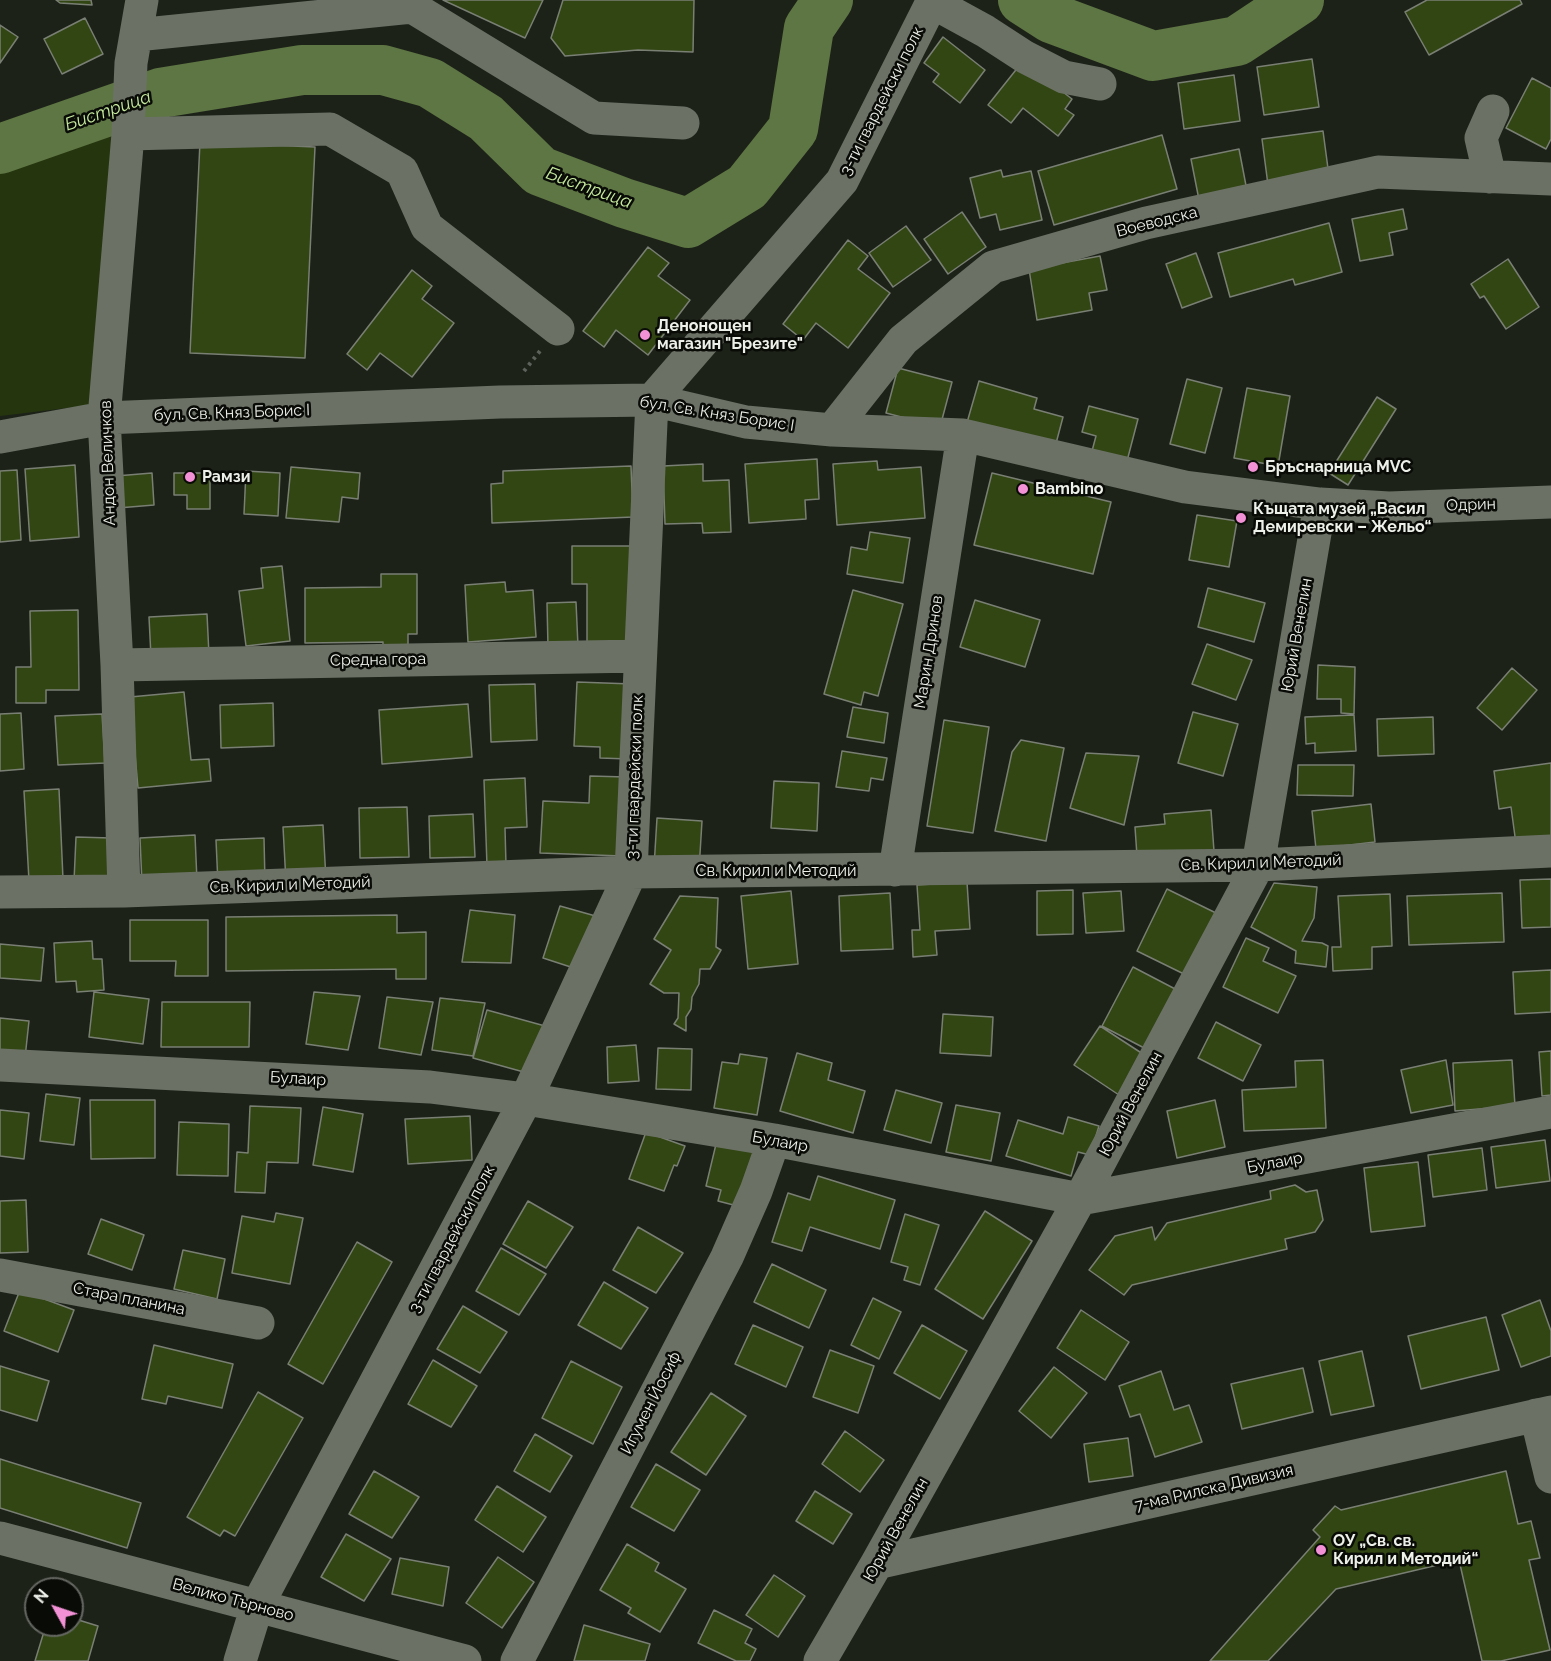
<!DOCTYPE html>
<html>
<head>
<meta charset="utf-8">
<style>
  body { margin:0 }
  #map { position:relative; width:1551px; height:1661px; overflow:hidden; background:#1d2219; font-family:Raleway,sans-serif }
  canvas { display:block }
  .north { position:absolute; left:24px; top:1577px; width:60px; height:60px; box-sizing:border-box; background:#090b07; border:2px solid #646761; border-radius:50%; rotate:310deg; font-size:16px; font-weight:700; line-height:24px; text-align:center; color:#ecf0e9 }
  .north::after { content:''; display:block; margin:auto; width:21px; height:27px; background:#f391d6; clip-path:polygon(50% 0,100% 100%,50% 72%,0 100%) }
</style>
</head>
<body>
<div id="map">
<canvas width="1551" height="1661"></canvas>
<div class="north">N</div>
</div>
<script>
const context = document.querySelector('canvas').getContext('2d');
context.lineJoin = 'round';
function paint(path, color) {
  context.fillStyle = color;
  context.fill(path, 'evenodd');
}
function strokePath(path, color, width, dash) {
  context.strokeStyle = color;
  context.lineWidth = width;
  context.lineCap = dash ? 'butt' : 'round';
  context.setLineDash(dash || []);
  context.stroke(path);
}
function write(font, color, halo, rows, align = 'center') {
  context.font = font + ' Raleway,sans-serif';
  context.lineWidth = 5;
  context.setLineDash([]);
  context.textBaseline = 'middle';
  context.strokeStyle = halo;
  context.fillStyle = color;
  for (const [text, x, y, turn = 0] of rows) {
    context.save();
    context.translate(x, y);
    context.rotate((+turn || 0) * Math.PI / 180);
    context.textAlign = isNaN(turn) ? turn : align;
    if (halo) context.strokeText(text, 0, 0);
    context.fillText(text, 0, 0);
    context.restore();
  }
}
paint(new Path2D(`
  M114 121 92 405 0 416V164L28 150Z`), '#25360f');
strokePath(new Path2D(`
  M1023 0 1051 18 1153 56 1237 41 1299 0
  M0 149 160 93 302 70H383L430 83 486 118 540 171 624 203 688 223 747 187 793 129 809 28 828 0`), '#5e7643', 50);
const building = new Path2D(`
  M56 0H91L92 5 60 3Z
  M443 0H543L525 38Z
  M563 0H694L693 52 638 50 565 56 551 38Z
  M1427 0H1520L1522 4 1429 55 1405 12Z
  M85 18 103 54 62 74 44 39Z
  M0 25 18 37 0 63Z
  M943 37 985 70 960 103 933 82 939 74 924 63Z
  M1312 59 1319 107 1264 115 1257 67Z
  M1023 61 1072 99 1065 109 1074 115 1058 136 1023 108 1011 123 988 105Z
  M1234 75 1240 121 1184 129 1178 83Z
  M1532 78 1551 88V139L1546 149 1506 128Z
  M1323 131 1329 176 1268 185 1262 139Z
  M1162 135 1177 189 1054 225 1038 171Z
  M200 142 315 147 305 358 190 353Z
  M1239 149 1248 196 1200 205 1191 159Z
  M1001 170 1003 177 1031 171 1042 220 1000 230 996 214 980 218 970 178Z
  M1403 209 1407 229 1389 233 1393 255 1360 261 1352 219Z
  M962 212 986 247 948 274 924 239Z
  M1329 223 1342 272 1295 285 1293 279 1230 297 1218 253Z
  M906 226 931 260 893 287 869 253Z
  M848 240 868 256 858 269 890 293 848 348 816 323 803 340 783 324Z
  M648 247 669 263 658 276 690 300 648 355 616 330 604 347 583 331Z
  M1196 253 1212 297 1182 308 1166 264Z
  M1100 256 1107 290 1089 293 1092 310 1037 320 1029 269Z
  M1508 259 1539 307 1506 329 1484 296 1480 298 1471 284Z
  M412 270 432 286 422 299 454 323 412 377 380 353 367 370 347 354Z
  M898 368 952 382 940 427 886 413Z
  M1187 379 1222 388 1205 453 1170 444Z
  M979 381 1037 398 1034 409 1063 417 1054 451 966 426Z
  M1247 388 1290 396 1278 466 1234 458Z
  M1377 397 1396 409 1348 485 1329 473Z
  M1089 406 1138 419 1127 461 1092 451 1096 436 1082 432Z
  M817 459 819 499 805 500 806 519 749 523 745 464Z
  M877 461 878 470 921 467 925 518 837 525 833 464Z
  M703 464V481L729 480 731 532 703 533 702 523 665 524 663 466Z
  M75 465 79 537 30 541 25 469Z
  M631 466 633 517 492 523 491 484 503 483V471Z
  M291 467 360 473 358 499 342 497 339 522 286 518Z
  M17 470 21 540 0 542V471Z
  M246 471 280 473 278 516 244 514Z
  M152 473 154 505 118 508 116 476Z
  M174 473H210V509H187V495H174Z
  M992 473 1111 502 1093 574 974 545Z
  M1197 515 1237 521 1229 567 1189 560Z
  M870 532 910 538 903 583 847 574 851 547 867 550Z
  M572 546H631V645H587V584H572Z
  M282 566 290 641 246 646 239 591 263 588 261 568Z
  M381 574H417V634H408V655H383V642L305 643V588L381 587Z
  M505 582 506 592 533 590 536 637 468 642 465 585Z
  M1208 588 1265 603 1254 642 1198 627Z
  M853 590 903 604 878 696 864 692 861 705 824 694Z
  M975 600 1040 620 1025 667 960 647Z
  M576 602 578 646 548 647 547 603Z
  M78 610 79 690H46V703H16V667H31L30 611Z
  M207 614 209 655 151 657 149 617Z
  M1207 644 1252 660 1236 700 1192 684Z
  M1318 665 1355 667 1354 714 1341 713V699H1317Z
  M1512 668 1537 690 1502 730 1477 708Z
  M577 682 632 684 629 759 600 758V747L574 746Z
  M535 684 537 740 491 742 489 685Z
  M184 692 191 760 209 759 211 781 138 788 130 697Z
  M273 703 274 746 221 748 220 705Z
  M468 704 472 757 382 764 379 710Z
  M853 707 888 713 884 743 847 737Z
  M1193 712 1238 724 1223 776 1178 763Z
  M21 713 24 769 0 771V714Z
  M102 714 105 763 58 765 55 716Z
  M1354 715 1356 751 1315 753V743L1306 744 1305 717Z
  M1433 717 1434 754 1378 756 1377 719Z
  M944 720 989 727 973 833 927 826Z
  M1021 740 1064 748 1046 841 995 831 1012 752Z
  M842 751 887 758 883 780 871 778 869 791 836 787Z
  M1086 753 1139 756 1124 825 1070 808Z
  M1551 763V839L1516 844 1511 807 1499 809 1494 771Z
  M1298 765H1354L1353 796 1297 795Z
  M590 776 626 777 622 856 540 853 543 801 589 803Z
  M525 778 527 827 505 828 506 865 487 866 484 780Z
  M774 781 819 783 817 831 771 828Z
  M59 789 63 879 29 881 24 791Z
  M1371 804 1375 842 1316 849 1312 811Z
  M407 807 409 857 360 858 359 808Z
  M1211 810 1214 851 1137 856 1135 827 1165 824 1164 814Z
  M473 814 475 857 430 858 429 816Z
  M657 818 702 821 699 870 654 867Z
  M323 825 326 880 286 882 283 827Z
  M195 835 197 881 142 884 140 838Z
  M76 837 111 838 109 882 74 881Z
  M264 838 265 882 218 884 216 840Z
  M1551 879V927L1522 928 1520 880Z
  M967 882 970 929 935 931 937 955 913 957 912 930H920L917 885Z
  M1274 883 1317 887 1314 918 1302 941 1322 943 1328 946 1326 967 1295 963 1296 951 1251 927Z
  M1167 889 1218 914 1188 976 1137 951Z
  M1073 890V934L1037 935V891Z
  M791 891 798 964 748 969 741 896Z
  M1121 891 1124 931 1086 933 1083 893Z
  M890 893 893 949 841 951 839 896Z
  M1502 893 1504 942 1409 945 1407 896Z
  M1390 894 1392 946 1372 947V969L1333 971 1332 947H1341L1338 896Z
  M680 896 718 898 716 947 721 950 710 969H700L699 984 692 997 691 1009 686 1017V1031L674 1024 678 1018 679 993H664L650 984 671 950 654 939Z
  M560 906 599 917 583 971 543 958Z
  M470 910 515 915 511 963 462 962Z
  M397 915V933L426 932V979H396V969L226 971V917Z
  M130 920H208V976H175L176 961H130Z
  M1246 938 1269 948 1263 961 1296 976 1278 1013 1223 987Z
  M92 941 93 959H102L104 990 77 992 76 981 56 982 54 943Z
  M0 944 44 948 41 981 0 978Z
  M1133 967 1179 991 1148 1050 1102 1026Z
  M1551 970V1012L1515 1014 1513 972Z
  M94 992 149 999 143 1044 89 1037Z
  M314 992 360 996 348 1050 306 1044Z
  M387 997 433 1002 421 1055 379 1048Z
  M440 998 485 1003 473 1056 432 1050Z
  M162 1002H250L249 1047H161Z
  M487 1010 545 1026 531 1074 473 1058Z
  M943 1014 993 1017 991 1056 940 1053Z
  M0 1018 29 1021 25 1058 0 1056Z
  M1216 1022 1261 1045 1243 1081 1198 1058Z
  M1100 1026 1146 1056 1119 1095 1074 1065Z
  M636 1045 639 1081 608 1083 607 1047Z
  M658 1048 692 1049 691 1090 656 1089Z
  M1551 1051V1095L1542 1096 1539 1052Z
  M797 1053 832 1063 828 1080 865 1091 853 1133 780 1111Z
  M740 1054 767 1058 757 1115 714 1108 722 1062 738 1064Z
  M1323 1060 1326 1128 1244 1131 1242 1090 1296 1087 1295 1061Z
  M1446 1060 1453 1105 1411 1113 1401 1070Z
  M1512 1060 1515 1106 1455 1111 1453 1063Z
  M896 1090 942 1103 931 1143 884 1130Z
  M46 1094 80 1098 74 1145 40 1141Z
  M90 1100H155V1158L91 1159Z
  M1215 1100 1225 1147 1177 1158 1167 1111Z
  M956 1105 1000 1113 991 1161 946 1152Z
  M250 1106 301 1108 298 1163 267 1162 265 1193 235 1192 237 1152 248 1153Z
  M323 1107 363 1114 353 1172 313 1165Z
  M0 1110 29 1113 24 1159 0 1156Z
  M470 1116 472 1160 408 1164 405 1119Z
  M1068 1117 1099 1126 1090 1155 1078 1152 1071 1176 1006 1156 1018 1120 1063 1134Z
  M179 1122 229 1124 228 1176 177 1175Z
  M646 1132 685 1146 677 1166 674 1165 664 1191 629 1179Z
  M717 1140 760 1151 745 1208 718 1201 721 1190 706 1186Z
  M1545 1140 1550 1181 1496 1188 1491 1147Z
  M1482 1148 1487 1190 1433 1197 1428 1155Z
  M1418 1162 1425 1226 1371 1232 1364 1168Z
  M818 1176 895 1200 880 1249 810 1227 802 1251 772 1242 788 1193 810 1200Z
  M1295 1185 1306 1192 1317 1190 1323 1220 1315 1232 1285 1239 1287 1249 1132 1285 1124 1295 1089 1270 1115 1236 1152 1227 1155 1240 1167 1223 1271 1199 1270 1191Z
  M26 1200 28 1252 0 1253V1201Z
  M528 1201 573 1227 546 1268 503 1244Z
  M985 1211 1032 1241 983 1319 935 1289Z
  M276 1213 303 1218 290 1284 232 1273 242 1216 274 1222Z
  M905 1214 939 1225 920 1285 904 1280 908 1267 891 1262Z
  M101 1219 144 1235 132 1270 88 1254Z
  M638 1227 683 1253 656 1293 613 1270Z
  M357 1242 392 1262 323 1384 288 1364Z
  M501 1248 546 1274 519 1315 476 1291Z
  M183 1250 225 1259 217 1299 174 1289Z
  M772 1264 826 1290 809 1328 754 1302Z
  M604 1282 648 1308 621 1349 578 1325Z
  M20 1290 74 1310 58 1352 4 1331Z
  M873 1298 901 1312 879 1359 851 1345Z
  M1540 1300 1551 1331V1356L1521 1367 1502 1315Z
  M463 1306 507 1332 480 1373 437 1349Z
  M1081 1310 1129 1342 1105 1380 1057 1348Z
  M1486 1317 1499 1370 1421 1389 1408 1336Z
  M753 1325 803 1347 786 1387 735 1364Z
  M922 1325 967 1351 940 1399 894 1373Z
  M154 1345 233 1364 222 1408 168 1396 166 1404 142 1399Z
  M830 1350 874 1366 858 1413 813 1397Z
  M1362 1351 1374 1406 1331 1415 1319 1361Z
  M433 1360 477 1386 451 1427 408 1404Z
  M571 1361 622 1387 593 1444 542 1418Z
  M0 1366 49 1381 37 1421 0 1410Z
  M1054 1367 1087 1393 1051 1438 1019 1411Z
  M1303 1368 1313 1412 1242 1429 1231 1384Z
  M1161 1371 1174 1410 1189 1405 1202 1442 1155 1457 1140 1414 1130 1417 1119 1386Z
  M258 1392 303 1418 235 1536 224 1530 220 1536 187 1517Z
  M711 1393 746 1416 706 1475 671 1452Z
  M845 1431 884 1460 860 1492 822 1464Z
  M535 1434 572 1456 550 1492 514 1471Z
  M1128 1438 1133 1476 1089 1482 1084 1444Z
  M0 1459 141 1503 127 1548 0 1508Z
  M656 1464 700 1490 674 1531 631 1507Z
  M374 1471 419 1497 392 1538 349 1514Z
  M1506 1471 1518 1524 1531 1521 1540 1558 1529 1560 1550 1650 1501 1661H1482L1459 1560 1336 1589 1268 1661H1210L1320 1537 1313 1530 1335 1506 1341 1510Z
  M497 1486 546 1517 523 1552 475 1520Z
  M815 1491 852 1514 833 1544 796 1521Z
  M346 1534 391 1559 364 1601 321 1577Z
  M627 1544 659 1563 655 1571 686 1589 660 1632 628 1613 631 1608 600 1590Z
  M498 1557 534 1582 502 1628 466 1603Z
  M400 1558 449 1567 443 1606 392 1594Z
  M774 1575 805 1596 778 1637 746 1615Z
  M714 1610 752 1629 745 1643 756 1649 750 1661H736L698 1643Z
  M72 1618 98 1626 88 1661H35L46 1625H72Z
  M584 1625 650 1644 645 1661H574Z`);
paint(building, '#314613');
strokePath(building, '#7a7f74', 1.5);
strokePath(new Path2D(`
  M524 371 540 351`), '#5d625a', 4, [3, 4.5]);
strokePath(new Path2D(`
  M932 2 985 31 1025 57 1064 77 1100 84
  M136 35 412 7 594 118 683 123
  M128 134 330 129 402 171 427 227 558 329
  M1490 177 1481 138 1493 111
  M832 430 903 340 993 267 1146 223 1378 172 1551 179
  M0 437 104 418 500 402 652 400 746 422 832 430 963 435 1185 487 1320 504 1389 508 1551 502
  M117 665 640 656
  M895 870 963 435
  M124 891 117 665 104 418 128 134 131 63 142 0
  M0 892 124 891 631 872 1258 865 1551 851
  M0 1065 430 1087 526 1099 774 1140 1080 1199 1551 1112
  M0 1275 258 1323
  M1536 1415 1551 1477
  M0 1538 465 1661
  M877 1563 1551 1412
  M240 1661 257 1606 526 1099 631 872 652 400 842 181 933 0
  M517 1661 727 1257 756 1191 774 1140
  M820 1661 877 1563 1080 1199 1258 865 1320 504`), '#6c7166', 33);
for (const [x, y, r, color] of [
  [645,335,6,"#f391d6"],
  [1253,467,6,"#f391d6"],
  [190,477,6,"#f391d6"],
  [1023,489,6,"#f391d6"],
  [1241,518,6,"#f391d6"],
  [1321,1550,6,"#f391d6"]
]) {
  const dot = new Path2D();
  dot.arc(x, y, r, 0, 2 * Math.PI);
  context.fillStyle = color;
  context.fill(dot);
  strokePath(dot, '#090b07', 2);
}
write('16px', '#ecf0e9', '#090b07', [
  ["3-ти гвардейски полк",882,101,-63],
  ["Воеводска",1157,222,-14],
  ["бул. Св. Княз Борис I",232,413,-2],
  ["бул. Св. Княз Борис I",717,414,9],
  ["Андон Величков",108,463,-92],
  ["Одрин",1471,505,-2],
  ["Юрий Венелин",1297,635,-80],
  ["Марин Дринов",929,652,-81],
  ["Средна гора",378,660,-1],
  ["3-ти гвардейски полк",635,777,-88],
  ["Св. Кирил и Методий",1261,863,-2],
  ["Св. Кирил и Методий",776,871],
  ["Св. Кирил и Методий",290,885,-2],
  ["Булаир",298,1079,3],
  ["Юрий Венелин",1131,1104,-62],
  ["Булаир",780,1142,10],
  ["Булаир",1275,1163,-11],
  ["3-ти гвардейски полк",452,1239,-62],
  ["Стара планина",129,1299,11],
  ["Игумен Йосиф",651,1403,-63],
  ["7-ма Рилска Дивизия",1214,1488,-13],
  ["Юрий Венелин",896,1530,-61],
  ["Велико Търново",233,1600,15]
]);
write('bold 16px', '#ecf0e9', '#090b07', [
  ["Денонощен",657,326],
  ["магазин \"Брезите\"",657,344],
  ["Бръснарница MVC",1265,467],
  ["Рамзи",202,477],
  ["Bambino",1035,489],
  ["Къщата музей „Васил",1253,509],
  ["Демиревски – Жельо“",1253,527],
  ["ОУ „Св. св.",1333,1541],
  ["Кирил и Методий“",1333,1559]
], 'left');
write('italic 18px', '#c6eb9d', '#090b07', [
  ["Бистрица",108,111,-19],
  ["Бистрица",589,188,20]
]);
</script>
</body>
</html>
